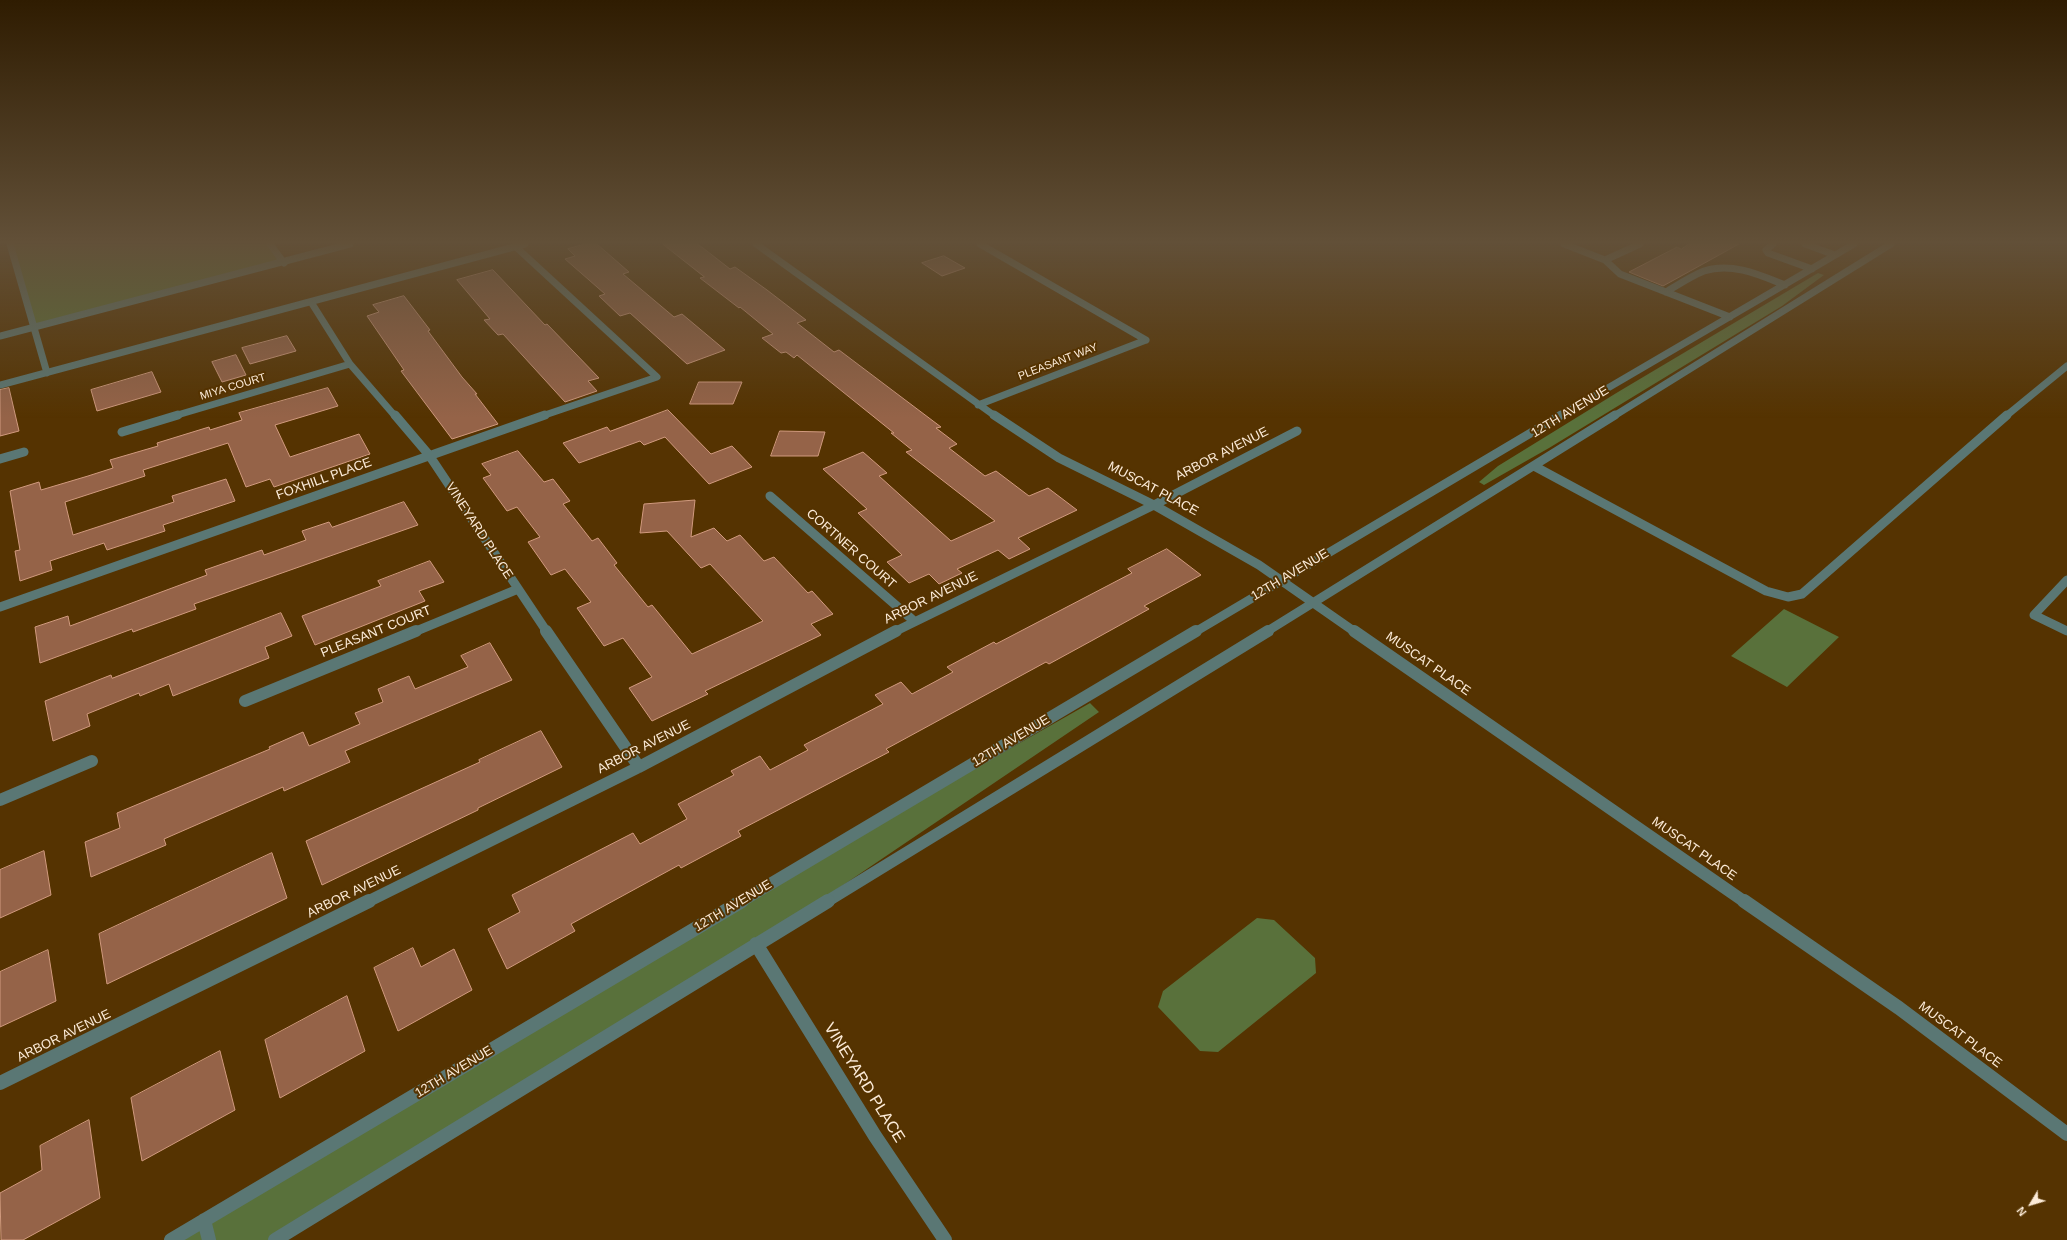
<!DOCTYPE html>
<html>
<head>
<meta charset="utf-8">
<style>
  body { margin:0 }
  #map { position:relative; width:2067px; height:1240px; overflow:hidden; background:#553301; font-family:Arial,sans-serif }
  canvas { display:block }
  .north { position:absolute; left:2011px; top:1184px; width:40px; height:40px; -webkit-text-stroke:3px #553301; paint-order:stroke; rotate:232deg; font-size:11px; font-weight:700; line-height:16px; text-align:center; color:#fcebd8 }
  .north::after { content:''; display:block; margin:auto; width:14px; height:18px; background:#fcebd8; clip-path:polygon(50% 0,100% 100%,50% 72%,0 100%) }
</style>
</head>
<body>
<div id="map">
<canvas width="2067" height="1240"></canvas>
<div class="north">N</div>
</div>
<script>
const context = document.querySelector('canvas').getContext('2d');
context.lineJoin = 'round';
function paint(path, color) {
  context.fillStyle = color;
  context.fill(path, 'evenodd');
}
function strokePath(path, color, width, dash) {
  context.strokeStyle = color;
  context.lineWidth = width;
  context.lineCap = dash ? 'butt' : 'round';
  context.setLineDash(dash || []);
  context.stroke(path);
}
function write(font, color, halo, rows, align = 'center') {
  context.font = font + ' Arial,sans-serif';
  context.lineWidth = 4;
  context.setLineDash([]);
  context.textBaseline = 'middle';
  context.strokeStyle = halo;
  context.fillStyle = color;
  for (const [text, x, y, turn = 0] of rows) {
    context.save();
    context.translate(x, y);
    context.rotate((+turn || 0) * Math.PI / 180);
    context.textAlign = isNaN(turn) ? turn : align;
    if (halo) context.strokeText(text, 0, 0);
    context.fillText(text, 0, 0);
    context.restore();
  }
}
paint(new Path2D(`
  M10 244H270L284 263 34 327Z
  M1818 273 1824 275 1782 306 1549 448 1484 485 1479 482 1498 466 1618 392Z
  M1784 609 1839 637 1787 687 1731 656Z
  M1090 703 1099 712 756 944 275 1240H170L723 912Z
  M1257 918 1274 920 1315 958 1316 973 1218 1052 1200 1051 1158 1007 1163 991Z`), '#59713b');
const building = new Path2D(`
  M585 244H597L629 272 623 274 674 317 682 314 725 350 687 364 630 313 620 316 599 296 605 294 565 259 575 256 568 249Z
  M663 244H698L730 269 735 267 767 290 806 320 797 323 834 352 839 350 941 427 936 428 957 444 949 448 985 476 996 471 1029 496 1048 488 1077 510 1018 538 1030 549 1009 559 998 550 957 569 962 573 939 584 929 574 909 583 887 562 902 555 858 513 867 509 823 469 863 452 887 473 879 476 951 541 995 521 906 452 912 450 891 433H894L797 355 794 358 786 352 781 353 762 338 773 334 740 307 739 308 700 278 704 277Z
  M1689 244H1739L1663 286 1629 272 1677 247 1681 249Z
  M944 256 965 268 942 276 922 263Z
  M493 270 545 325 547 324 599 378 588 381 597 391 565 402 503 334 498 335 484 320 490 319 457 280Z
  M404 296 430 330 428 331 462 377 477 394H475L498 424 452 439 401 371 404 370 367 316 379 312 373 305Z
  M287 336 296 351 250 364 242 348Z
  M236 355 246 375 222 382 212 362Z
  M152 372 161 392 97 411 91 390Z
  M699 382H742L733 404H690Z
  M9 388 19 431 0 436V390Z
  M328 388 338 406 275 425 290 457 359 434 370 454 274 487 270 479 246 487 228 443 143 470 145 476 65 502 73 535 174 502 172 496 226 479 235 501 163 525 165 531 107 550 104 543 50 561 52 570 20 581 15 551 20 550 10 491 39 482 41 490 88 476 113 468 110 460 158 446 157 443 209 427 210 430 242 420 239 413Z
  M668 410 711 454 732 446 752 467 709 484 665 437 644 445 640 441 579 463 563 443 607 427 610 431Z
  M780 431 825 432 818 456H771Z
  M518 451 544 482 553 479 570 501 563 504 592 541 598 538 617 563 614 565 648 607 652 605 692 654 763 621 710 564 701 568 667 531 640 533 644 504 695 500 691 537 714 528 727 541 740 535 764 561 774 557 808 593 812 591 833 614 811 624 821 635 705 691 708 694 652 721 629 688 652 677 623 638 604 646 577 608 591 602 565 569 551 575 528 542 540 537 517 507 507 511 483 478 491 475 482 464Z
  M404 502 418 525 194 604 196 609 133 632 132 629 40 663 35 627 68 616 70 626 207 575 205 570 262 550 264 555 306 540 302 531 329 522 332 527Z
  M1167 549 1201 575 1144 606 1149 609 1093 640 1049 664 1046 662 886 749 889 752 738 831 741 836 681 868 679 865 571 924 575 931 507 969 488 929 520 912 512 895 633 833 640 844 687 819 678 804 734 775 731 771 760 756 770 770 808 750 804 745 883 704 875 695 901 682 912 694 953 672 947 667 994 642 996 644 1132 573 1128 569Z
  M430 561 444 582 419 591 425 601 315 645 302 616 381 586 378 581Z
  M281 613 292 636 265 647 269 658 173 696 169 684 140 696 139 693 87 714 90 726 53 741 45 701 111 675 112 678Z
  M490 643 512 680 345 751 350 762 284 791 283 787 164 839 166 845 91 877 85 842 120 828 117 813 270 749 269 747 303 732 309 746 360 724 355 713 383 702 378 689 409 676 415 689 468 667 461 656Z
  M541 731 562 767 478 808V810L322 885 306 841 480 762 479 760Z
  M44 851 51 895 0 918V870Z
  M272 853 287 898 107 984 99 934Z
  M413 948 421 967 454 949 472 990 398 1031 374 968Z
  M48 950 56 1001 0 1027V972Z
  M347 996 365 1051 280 1098 265 1040Z
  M220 1051 235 1110 142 1161 131 1098Z
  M89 1120 100 1198 23 1240H1L0 1193 42 1170 40 1146Z`);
paint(building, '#956348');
strokePath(building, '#d19a7e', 1);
strokePath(new Path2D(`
  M10 244 47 373
  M270 244 284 263
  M756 244 995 416
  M980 244 1146 340
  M1564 244 1605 260
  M1640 244 1605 260 1620 274 1730 317
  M1773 244 1766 250 1768 253 1812 269
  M1805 244 1835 255
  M516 247 657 377 542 416
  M1666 292C1678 285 1691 276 1704 271 1732 262 1760 275 1785 285
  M311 302 350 364 395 416
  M0 336 350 244
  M0 385 525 244
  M978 405 1146 340
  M174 416 350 364
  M1560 416 1854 244
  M1614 416 1891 244
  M2006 416 2067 366`), '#5a7774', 7);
strokePath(new Path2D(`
  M395 415 429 455 547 632
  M994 415 1059 458 1154 505 1259 565 1355 632
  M122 432 178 415
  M0 459 24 452
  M1534 466 1766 591 1788 597 1802 594 2007 415
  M770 496 914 621
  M2067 580 2034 615 2067 631
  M0 607 545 415
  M414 632 518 589
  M894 632 1154 505 1297 431
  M1195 632 1561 415
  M1266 632 1615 415`), '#5a7774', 9);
strokePath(new Path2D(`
  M546 631 639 767
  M1354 631 1745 902
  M245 701 416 631
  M0 800 92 761
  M367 902 639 767 896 631
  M740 902 1196 631
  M826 902 1268 631`), '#5a7774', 12);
strokePath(new Path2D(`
  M1744 901 1899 1008 2067 1134
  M756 944 875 1136 945 1240
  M0 1083 369 901
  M204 1220 209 1240
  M171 1240 742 901
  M275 1240 828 901`), '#5a7774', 14);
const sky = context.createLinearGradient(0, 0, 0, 418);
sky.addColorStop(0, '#2f1c01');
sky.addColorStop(0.58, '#625038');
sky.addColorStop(1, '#62503800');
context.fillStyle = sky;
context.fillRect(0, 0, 2067, 418);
write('11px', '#fcebd8', '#553301', [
  ["PLEASANT WAY",1058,362,-21],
  ["MIYA COURT",233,387,-17]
]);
write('13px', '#fcebd8', '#553301', [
  ["12TH AVENUE",1570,412,-31],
  ["ARBOR AVENUE",1222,454,-27],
  ["FOXHILL PLACE",324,479,-20],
  ["MUSCAT PLACE",1153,489,28],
  ["VINEYARD PLACE",479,531,57],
  ["CORTNER COURT",851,549,41],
  ["12TH AVENUE",1290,575,-31],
  ["ARBOR AVENUE",931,598,-26],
  ["PLEASANT COURT",376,632,-22],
  ["MUSCAT PLACE",1428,664,35],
  ["12TH AVENUE",1011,741,-31],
  ["ARBOR AVENUE",644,747,-27],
  ["MUSCAT PLACE",1694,849,35],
  ["ARBOR AVENUE",354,892,-26],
  ["12TH AVENUE",733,906,-31],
  ["MUSCAT PLACE",1960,1035,37],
  ["ARBOR AVENUE",64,1036,-26],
  ["12TH AVENUE",454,1072,-31]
]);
write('16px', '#fcebd8', '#553301', [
  ["VINEYARD PLACE",864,1083,58]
]);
</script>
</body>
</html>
